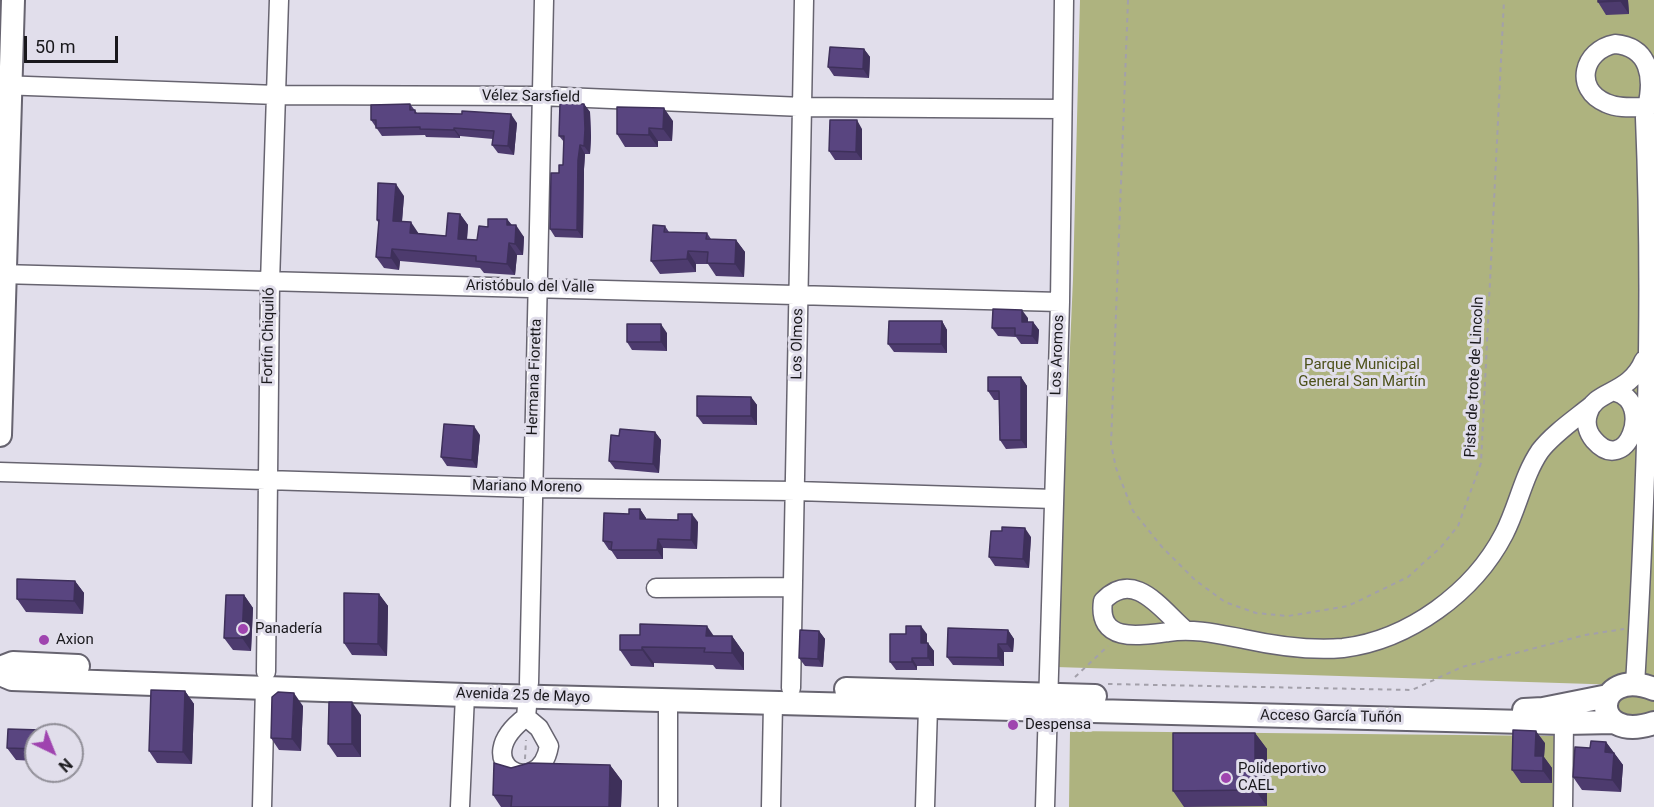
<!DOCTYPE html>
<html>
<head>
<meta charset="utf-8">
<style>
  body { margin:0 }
  #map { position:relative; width:1654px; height:807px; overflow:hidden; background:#e1deeb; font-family:Roboto,sans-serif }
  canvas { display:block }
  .north { position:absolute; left:24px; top:723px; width:60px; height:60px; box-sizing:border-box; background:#e1deeb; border:2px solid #918f98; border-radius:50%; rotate:137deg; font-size:16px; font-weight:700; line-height:24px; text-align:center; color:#19181c }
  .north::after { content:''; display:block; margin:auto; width:21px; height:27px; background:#9f44af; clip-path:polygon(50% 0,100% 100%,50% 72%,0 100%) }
  .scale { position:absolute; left:24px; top:36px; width:94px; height:27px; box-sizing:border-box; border:3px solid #19181c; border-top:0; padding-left:8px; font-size:18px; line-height:21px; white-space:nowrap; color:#19181c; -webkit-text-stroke:4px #e1deeb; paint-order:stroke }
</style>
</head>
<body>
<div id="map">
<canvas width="1654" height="807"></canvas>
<div class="north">N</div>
<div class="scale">50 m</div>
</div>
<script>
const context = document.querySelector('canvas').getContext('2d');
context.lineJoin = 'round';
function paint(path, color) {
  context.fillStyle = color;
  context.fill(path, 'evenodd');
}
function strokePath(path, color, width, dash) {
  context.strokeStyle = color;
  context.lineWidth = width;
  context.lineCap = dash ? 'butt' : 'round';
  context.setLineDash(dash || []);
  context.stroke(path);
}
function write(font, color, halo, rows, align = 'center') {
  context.font = font + ' Roboto,sans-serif';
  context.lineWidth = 6;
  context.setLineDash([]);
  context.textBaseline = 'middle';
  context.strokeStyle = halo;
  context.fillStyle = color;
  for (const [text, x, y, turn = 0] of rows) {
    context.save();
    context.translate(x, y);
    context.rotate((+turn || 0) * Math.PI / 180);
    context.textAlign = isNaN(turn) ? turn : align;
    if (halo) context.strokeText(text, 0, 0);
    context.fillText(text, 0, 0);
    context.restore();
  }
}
paint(new Path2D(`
  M1080 0H1654V686L1056 667 1073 279Z
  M1621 694 1654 697V716H1620L1615 701Z
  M1070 731 1555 736 1554 807H1069Z`), '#aeb37f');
const minor = new Path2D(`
  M1615 44C1650 47 1654 78 1647 107 1634 107 1619 109 1606 103 1573 89 1583 50 1615 44Z
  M0 85 277 95 540 96 803 107 1061 109
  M0 274 1060 302
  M1616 392C1654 402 1627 478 1594 440 1588 433 1585 423 1588 414 1594 389 1629 396 1644 360
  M0 472 531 488 796 491 1054 499
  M656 588 793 587
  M1184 629C1160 608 1134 569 1103 601 1097 643 1139 636 1168 632 1194 628 1218 634 1244 639 1276 646 1310 651 1343 648 1409 640 1474 592 1504 534 1518 507 1523 476 1540 451 1553 434 1575 419 1591 406
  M266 672 270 283 279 0
  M529 683 544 0
  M1635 685C1646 497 1653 307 1645 118L1647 107 1654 102
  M791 688 804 0
  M526 717C465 763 539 802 549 746L539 728 526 717 528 696
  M262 807 265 686
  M460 807 465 695
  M668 807V700
  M771 807 773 703
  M925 807 928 707
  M1045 807 1060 302 1064 0
  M1563 807 1564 723`);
const major = new Path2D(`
  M0 435 13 0
  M0 668 13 663 78 666
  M0 674 12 679 465 695 1564 723 1614 722
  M846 689 1095 696
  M1654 689C1592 665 1588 745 1654 723
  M1524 710 1543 709 1608 696`);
strokePath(minor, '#676470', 21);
strokePath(major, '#676470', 26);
strokePath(new Path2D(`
  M1128 0 1111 444 1116 468 1133 511 1162 547 1195 580 1225 602 1256 613 1288 616 1348 606 1408 577 1441 547 1458 526 1481 463 1504 0
  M1075 677 1108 646
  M1108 684 1412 690 1462 667 1585 635 1624 629
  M525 759 526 740`), '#a3a0aa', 2, [4.5, 4.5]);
strokePath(minor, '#fff', 18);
strokePath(major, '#fff', 22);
paint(new Path2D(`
  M1598 0H1628L1629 14 1606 15 1598 2Z
  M864 49 870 57 869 78 834 76 828 67Z
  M410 104 417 113 517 123 514 155 498 153 492 145 493 139 460 136V138L426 137 425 135 382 136 371 120Z
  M584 104 590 112 591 137 590 154H585L584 169 583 238 555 237 550 229 559 173 563 165 564 142 559 136Z
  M673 121 672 141H658V147H625L617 134Z
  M862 129V160H835L829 151Z
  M404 196 402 222 418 233 446 236 460 214 468 225 467 240H477L488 227 507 219 512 225 524 237 523 255H517L515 275 484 273 480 268 400 261 399 270 384 268 376 257 379 224 377 220Z
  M665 226 669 232 707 233 711 239 736 240 745 252 744 277 716 276 708 264H696V272L660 274 651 261Z
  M1028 318V322H1033L1039 330 1038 344H1021L1016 337 998 336 992 328Z
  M942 321 947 330V353L894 352 888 344Z
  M667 333V351L632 350 627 342Z
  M1021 377 1027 386V448L1006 449 1000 440 999 400H994L988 391Z
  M751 397 757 405V425L703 424 697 416Z
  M655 432 661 440 659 473 615 469 609 461 619 436Z
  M480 435 477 468 447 466 441 457Z
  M640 509 646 518V519L698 522 697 549 663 548V559H617L611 550H609L603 541 629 514Z
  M1031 537 1029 568 995 566 989 557Z
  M75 581 84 593 83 614 26 612 17 599Z
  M379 594 388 606 387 656 352 655 344 643Z
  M244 595 253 608 251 651 233 650 224 638Z
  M1008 630 1014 639 1013 652H1004V666L953 665 947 657Z
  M819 631 825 639 823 667 805 666 799 658Z
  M927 634V643L934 651V666H917V670H896L890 662Z
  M640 635 732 636 744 653V670L716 669 713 665 654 663V667L631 666 620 650Z
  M185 691 194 704 192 764 157 763 149 751Z
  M303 706 301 751 279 750 271 738Z
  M361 715V757H337L328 744Z
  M41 730 45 735H36V761L16 760 7 748Z
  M1255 733 1267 749V806L1184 807 1173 791Z
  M1606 742 1623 765 1621 792 1582 790 1573 777 1590 748Z
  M1545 743 1544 757 1552 768V783H1521L1512 770Z
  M610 765 622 781 621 807H501L493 795 511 768Z`), '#4d3b6e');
paint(new Path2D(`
  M1620 0H1628L1629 14 1620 1Z
  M864 49 870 57 869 78 863 69Z
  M584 104 590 112 591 137 590 154 584 146Z
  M664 108 673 121 672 141 663 129Z
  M511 114 517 123 514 155 508 146Z
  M857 120 862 129V160L856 152Z
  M454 128 460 136V138L454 130Z
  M649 128 658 141V147L649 135Z
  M580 145 585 154 584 169 583 238 577 230 578 160Z
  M396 184 404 196 401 232 393 221Z
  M460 214 468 225 466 250 458 239Z
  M507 219 515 230 516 225 524 237 523 255 515 244 507 225Z
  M411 222 419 234 410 233Z
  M736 240 745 252 744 277 735 264Z
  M509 243 517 255 515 275 507 264Z
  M392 249 400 261 399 270 391 258Z
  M688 251 696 264V272L687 259Z
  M1022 310 1028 318V330L1022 322Z
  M942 321 947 330V353L941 344Z
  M1033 322 1039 330 1038 344 1032 336Z
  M661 324 667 333V351L661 342Z
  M1021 377 1027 386V448L1021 440Z
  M751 397 757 405V425L751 416Z
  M474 426 480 435 477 468 472 460Z
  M655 432 661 440 659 473 653 464Z
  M640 509 646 518V527L640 519Z
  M692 514 698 522 697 549 691 540Z
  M1025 528 1031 537 1029 568 1023 559Z
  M658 539 663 548V559L657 550Z
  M75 581 84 593 83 614 74 601Z
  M379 594 388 606 387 656 378 644Z
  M244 595 253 608 251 651 242 638Z
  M707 626 718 642 706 636Z
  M921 626 927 634V651L921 643Z
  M1008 630 1014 639 1013 652 1007 644Z
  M819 631 825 639 823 667 818 659Z
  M732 636 744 653V670L732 653Z
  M928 643 934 651V666L928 658Z
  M998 644 1004 652V666L998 658Z
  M642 647 654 663V667L642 650Z
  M912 658 917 666V670L912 662Z
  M185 691 194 704 192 764 183 752Z
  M294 693 303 706 301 751 292 739Z
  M352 702 361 715V757L352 744Z
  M1536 731 1545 743 1544 757 1552 768V783L1543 771 1535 756Z
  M1255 733 1267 749V806L1255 790Z
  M1606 742 1623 765 1621 792 1612 780 1605 752Z
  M610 765 622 781 621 807H609Z`), '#3e305a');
const building = new Path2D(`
  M1598 0H1620V1L1598 2Z
  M830 47 864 49 863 69 828 67Z
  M560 103 584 104 585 129 584 146 580 145 578 160 577 230 550 229 551 173H559V165H563L564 136H559Z
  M410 104V110H415V113L462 114V111L511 114 508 146 492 145 494 131 454 128V130L420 129V127L376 128V120H371V105Z
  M617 107 664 108 663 129 649 128V135L617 134Z
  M830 120H857L856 152 829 151Z
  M378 183 396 184 393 221 411 222 410 233 446 236 448 213 460 214 458 239 477 240 479 226 488 227V219H507V225H516L515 244 509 243 507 264 476 261V256L392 249 391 258 376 257 379 220H377Z
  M653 225 665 226 664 232 707 233 706 239 736 240 735 264 707 263 708 252 688 251 687 259 651 261Z
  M993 309 1022 310V322H1033L1032 336 1015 335V328H992Z
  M889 321H942L941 344H888Z
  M627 324H661V342H627Z
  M988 377H1021V440H1000L999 391H988Z
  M697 396 751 397V416H697Z
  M444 424 474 426 472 460 441 457Z
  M620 429 655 432 653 464 609 461 611 435 619 436Z
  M629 509H640V519L678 520V514H692L691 540 658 539 657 550H611L612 542 603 541 604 513 629 514Z
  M1002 527 1025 528 1023 559 989 557 991 531H1002Z
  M17 579 75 581 74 601 17 599Z
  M344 593 379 594 378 644 344 643Z
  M226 595H244L242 638H224Z
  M640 624 707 626 706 636H732V653L704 652 705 648 642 647V650H620V635H640Z
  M906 626H921V643H928V658H912V662H890V634H906Z
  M948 628 1008 630 1007 644H998V658L947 657Z
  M800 630 819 631 818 659 799 658Z
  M151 690 185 691 183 752 149 751Z
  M278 692 294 693 292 739 271 738 272 697Z
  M329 702H352V744H328Z
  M8 729 41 730V735H36V749L7 748Z
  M1513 730 1536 731 1535 756H1543V771L1512 770Z
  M1173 733H1255V790L1173 791Z
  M1591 741 1606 742 1605 752 1614 753 1612 780 1573 777 1575 747 1590 748Z
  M494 763 511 768 529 763 610 765 609 807H511L512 796 493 795Z`);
paint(building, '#594580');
strokePath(building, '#3e305a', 1.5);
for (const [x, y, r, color] of [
  [243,629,6,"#9f44af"],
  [44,640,6,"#9f44af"],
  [1013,725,6,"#9f44af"],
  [1226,778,6,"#9f44af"]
]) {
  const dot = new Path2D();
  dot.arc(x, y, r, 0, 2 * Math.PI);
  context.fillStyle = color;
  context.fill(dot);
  strokePath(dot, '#e1deeb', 2);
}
write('15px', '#19181c', '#e1deeb', [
  ["Vélez Sarsfield",531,97,1],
  ["Aristóbulo del Valle",530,287,1],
  ["Fortín Chiquiló",269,336,-89],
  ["Los Olmos",798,344,-89],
  ["Los Aromos",1058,355,-88],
  ["Hermana Fioretta",535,377,-88],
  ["Pista de trote de Lincoln",1475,377,-87],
  ["Mariano Moreno",527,487,1],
  ["Avenida 25 de Mayo",523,696,2],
  ["Acceso García Tuñón",1331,717,1]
]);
write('15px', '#4d511a', '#e1deeb', [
  ["Parque Municipal",1362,365],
  ["General San Martín",1362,382]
]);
write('15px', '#19181c', '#e1deeb', [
  ["Panadería",255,629],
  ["Axion",56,640],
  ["Despensa",1025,725],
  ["Polideportivo",1238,769],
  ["CAEL",1238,786]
], 'left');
</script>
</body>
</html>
